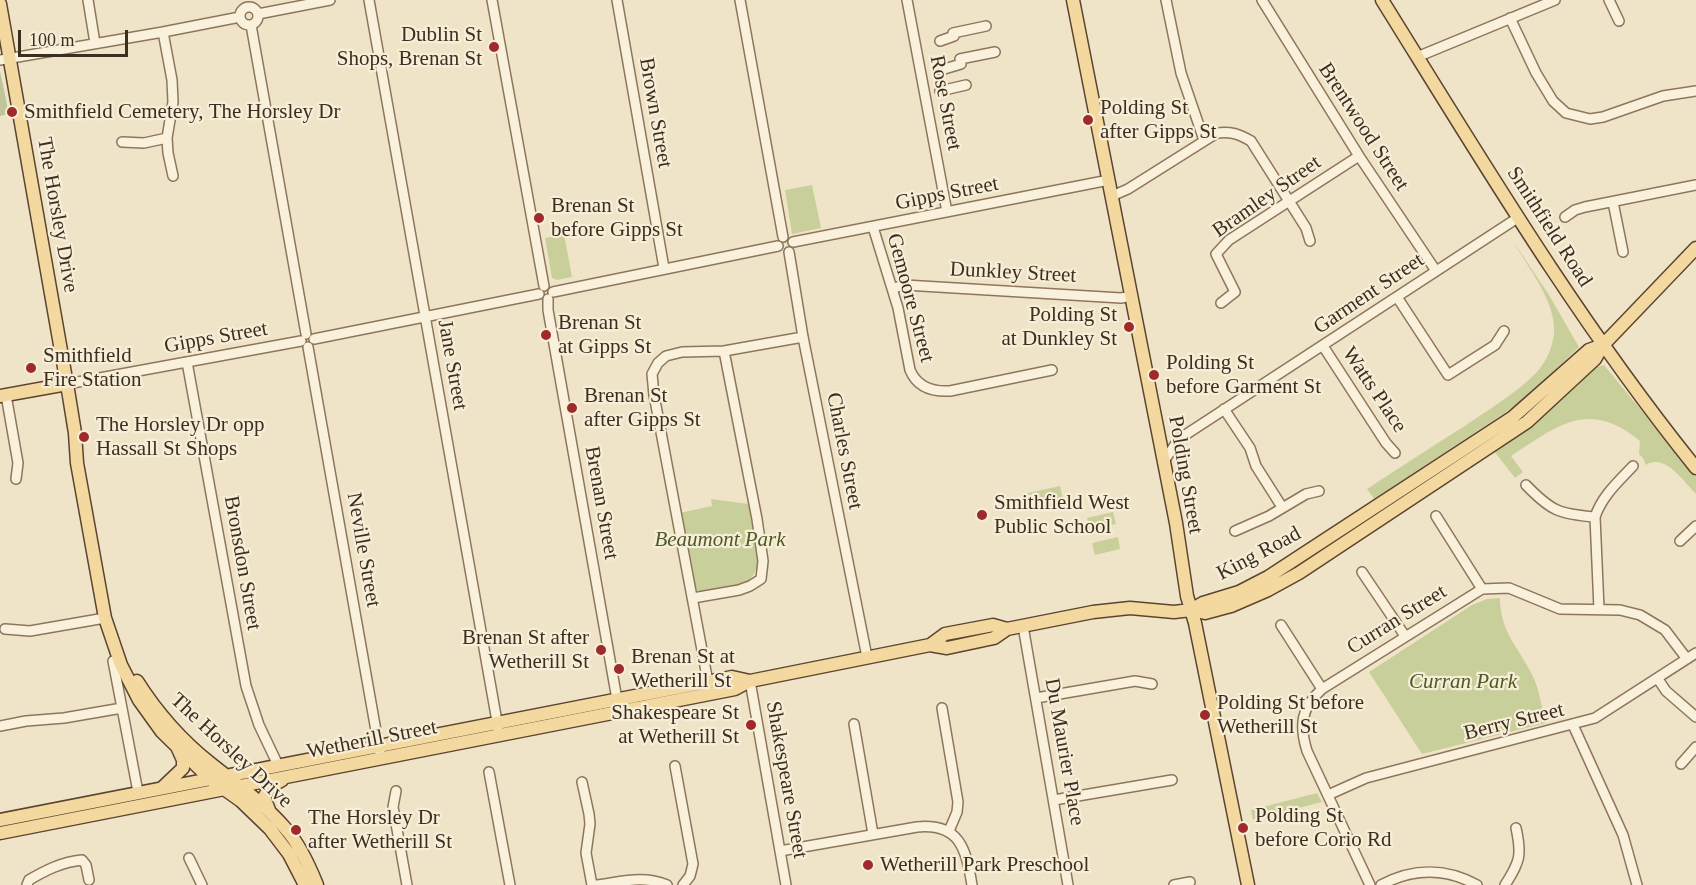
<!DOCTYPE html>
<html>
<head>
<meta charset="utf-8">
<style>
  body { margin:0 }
  #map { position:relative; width:1696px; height:885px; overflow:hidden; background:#f0e4c8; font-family:"Times New Roman",serif }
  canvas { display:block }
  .scale { position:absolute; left:18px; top:30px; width:110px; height:27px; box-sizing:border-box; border:3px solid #3d2e20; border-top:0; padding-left:8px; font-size:18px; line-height:21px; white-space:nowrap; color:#3d2e20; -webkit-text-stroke:4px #f7eed8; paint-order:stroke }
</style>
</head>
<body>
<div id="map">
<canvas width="1696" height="885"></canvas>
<div class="scale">100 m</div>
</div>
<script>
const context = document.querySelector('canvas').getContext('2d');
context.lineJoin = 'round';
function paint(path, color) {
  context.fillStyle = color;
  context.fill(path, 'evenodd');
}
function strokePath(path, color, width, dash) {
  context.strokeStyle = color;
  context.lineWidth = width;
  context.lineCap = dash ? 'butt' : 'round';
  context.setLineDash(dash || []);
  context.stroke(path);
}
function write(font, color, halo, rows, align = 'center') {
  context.font = font + ' "Times New Roman",serif';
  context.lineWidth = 4.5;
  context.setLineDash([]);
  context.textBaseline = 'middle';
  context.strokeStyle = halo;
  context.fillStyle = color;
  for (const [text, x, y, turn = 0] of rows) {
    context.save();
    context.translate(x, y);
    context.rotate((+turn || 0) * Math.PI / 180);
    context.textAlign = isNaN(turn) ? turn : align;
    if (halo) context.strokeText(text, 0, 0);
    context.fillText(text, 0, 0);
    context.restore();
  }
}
paint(new Path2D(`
  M812 185 821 228 792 234 785 190Z
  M564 234 572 277 557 280 552 278 545 238Z
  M1513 241 1549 295 1579 347 1521 402 1374 499 1367 489C1399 468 1431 447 1463 427 1488 410 1515 394 1536 373 1547 361 1555 343 1554 327 1553 298 1527 266 1513 241Z
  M1604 365 1696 477V494C1683 481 1665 453 1646 465L1643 458 1639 454 1640 441C1588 399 1559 425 1511 456L1523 472 1515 478 1494 451 1593 368Z
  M1060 486 1064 503 1031 510 1028 493Z
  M711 499 749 504C753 528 772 572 741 585 729 590 713 591 700 593L694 586 680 513 712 506Z
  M1113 512 1116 524 1090 530 1087 518Z
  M1118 537 1120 549 1095 555 1092 543Z
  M1500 598C1500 635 1522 650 1535 681 1540 694 1542 709 1546 723L1422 754 1369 672 1472 605 1487 599Z
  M1317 793 1322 802 1253 820 1251 810Z`), '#c9cf9b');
paint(new Path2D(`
  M0 71 9 114 0 116Z`), '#bfc49a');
const minor = new Path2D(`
  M88 0 95 43
  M369 0 498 727
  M492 0 544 286
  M617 0 664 268
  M740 0 783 237
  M907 0 947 212
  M1166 0 1181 73 1204 140
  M1262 0 1359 156 1436 271
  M1609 0 1619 21
  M240 16a9 9 0 1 1 18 0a9 9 0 1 1-18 0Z
  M258 14 330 0
  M1510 18 1536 73 1553 101 1566 113 1590 119 1603 117 1663 96 1696 91
  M251 25 306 334
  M163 32 172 80 173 102 167 138 168 153 173 176
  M953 33 986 26
  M940 41 954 36
  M1417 57 1555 0
  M960 59 995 52
  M0 60 163 32 240 17
  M941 70 961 64
  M940 91 966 85
  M122 142 144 143 167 138
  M1112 196 1128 189 1217 133C1230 131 1239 134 1251 141L1306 228 1310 241
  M1613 202 1623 252
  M1565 217 1575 210 1585 207 1696 185
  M873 227 898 308 910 370C917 387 932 392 950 391L1052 370
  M793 242 1109 180
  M789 252 803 337 867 657
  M893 288 905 285 1121 298 1132 296
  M553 292 778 246
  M1397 297 1448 375 1495 345 1504 331
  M548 299V310L618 705
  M1221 303 1235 292 1216 254 1229 240 1359 156
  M314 339 539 294
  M1323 346 1386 443 1395 453
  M308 347 381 759
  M187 362 246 686 259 725 278 765
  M67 384 301 341
  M6 395 18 463 16 479
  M1224 409 1250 448 1256 466 1282 507
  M1164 461 1179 439 1519 217
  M1526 485C1551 511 1559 514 1595 517
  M1436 516 1482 589
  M1235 531 1269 516 1306 494 1319 491
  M1680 541 1696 526
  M1362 572 1405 636
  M693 598 739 590 750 586 761 579 763 561 757 519 724 351
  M1599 609 1595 517C1602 496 1618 482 1633 466
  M1281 625 1322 689
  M1023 626 1068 885
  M5 629 30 631 105 618
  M113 661 138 792
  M1658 679 1666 691 1696 717
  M750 681 786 885
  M708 682 654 395 652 374 658 363 666 356 682 352 724 351 803 337
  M1036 698 1135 681 1152 684
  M942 708 958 802 957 812 949 831
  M854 724 873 834
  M1573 725 1623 835 1637 885
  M0 726 26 721 64 718 122 708
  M1681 764 1696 747
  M675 766 693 864 690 876 683 885
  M489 772 510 885
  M582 782 589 814 590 824 586 853 592 885
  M396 791 393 807 407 885
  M1328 795 1366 778 1595 718 1696 653
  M1054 800 1172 780
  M780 851 917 827C960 823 966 849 972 885
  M189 858 202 885
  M27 885 29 880C46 870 62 862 82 860L86 865 89 880
  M597 885C621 882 644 875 667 885
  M1174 885 1190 882
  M1370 885 1307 751C1299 725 1301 708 1322 689L1482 589 1509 588 1560 609 1620 610 1640 615 1665 630 1687 659
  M1381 885C1413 868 1446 868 1477 885
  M1505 885C1520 862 1522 855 1516 828`);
const major = new Path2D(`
  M1073 0 1176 523 1187 596 1195 623 1248 885
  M1382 0C1481 159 1578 322 1696 468
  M0 4 69 396 75 433 77 463 105 618 121 665 139 700 162 732 210 779 241 801 270 829 289 854 305 885
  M0 396 67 384
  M1191 610 1203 603 1239 592 1268 577 1513 417 1589 350 1603 345
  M930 645 945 634 993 625 1007 629
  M137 681C156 711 181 740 210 763 236 784 264 803 286 829 300 845 309 865 317 885
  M162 788 183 768V760L178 749
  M269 810 264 797 270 787 282 780
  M0 820 732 677 750 681
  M0 833 735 689 750 681 930 645 947 648 994 638 1007 629 1093 612 1130 608 1174 612 1191 610 1205 613 1231 606 1268 590 1299 573 1527 422 1595 359 1603 345 1696 248`);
strokePath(minor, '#8d765c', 12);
strokePath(major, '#5b4430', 15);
strokePath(minor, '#faf1dc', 9);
strokePath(major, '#f3d9a0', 12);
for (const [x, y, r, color] of [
  [494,47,6,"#9e2a2b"],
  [12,112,6,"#9e2a2b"],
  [1088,120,6,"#9e2a2b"],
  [539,218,6,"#9e2a2b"],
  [1129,327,6,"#9e2a2b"],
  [546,335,6,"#9e2a2b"],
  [31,368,6,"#9e2a2b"],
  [1154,375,6,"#9e2a2b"],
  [572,408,6,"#9e2a2b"],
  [84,437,6,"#9e2a2b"],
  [982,515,6,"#9e2a2b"],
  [601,650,6,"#9e2a2b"],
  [619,669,6,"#9e2a2b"],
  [1205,715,6,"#9e2a2b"],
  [751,725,6,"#9e2a2b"],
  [1243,828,6,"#9e2a2b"],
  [296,830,6,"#9e2a2b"],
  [868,865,6,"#9e2a2b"]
]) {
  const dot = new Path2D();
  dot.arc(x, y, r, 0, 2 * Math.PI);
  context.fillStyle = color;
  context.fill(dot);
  strokePath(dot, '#f7eed8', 2);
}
write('21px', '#3d2e20', '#f7eed8', [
  ["Dublin St",482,35,"right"],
  ["Shops, Brenan St",482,59,"right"],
  ["Polding St",1100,108],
  ["after Gipps St",1100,132],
  ["Smithfield Cemetery, The Horsley Dr",24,112],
  ["Brenan St",551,206],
  ["before Gipps St",551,230],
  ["Polding St",1117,315,"right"],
  ["at Dunkley St",1117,339,"right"],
  ["Brenan St",558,323],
  ["at Gipps St",558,347],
  ["Smithfield",43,356],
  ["Fire Station",43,380],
  ["Polding St",1166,363],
  ["before Garment St",1166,387],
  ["Brenan St",584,396],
  ["after Gipps St",584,420],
  ["The Horsley Dr opp",96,425],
  ["Hassall St Shops",96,449],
  ["Smithfield West",994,503],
  ["Public School",994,527],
  ["Brenan St after",589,638,"right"],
  ["Wetherill St",589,662,"right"],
  ["Brenan St at",631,657],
  ["Wetherill St",631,681],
  ["Polding St before",1217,703],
  ["Wetherill St",1217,727],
  ["Shakespeare St",739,713,"right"],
  ["at Wetherill St",739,737,"right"],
  ["Polding St",1255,816],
  ["before Corio Rd",1255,840],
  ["The Horsley Dr",308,818],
  ["after Wetherill St",308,842],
  ["Wetherill Park Preschool",880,865]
], 'left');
write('21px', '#3d2e20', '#f7eed8', [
  ["Rose Street",945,103,79],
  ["Brown Street",655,113,80],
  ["Brentwood Street",1363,127,57],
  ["Gipps Street",947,194,-11],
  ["Bramley Street",1267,197,-35],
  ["The Horsley Drive",57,215,80],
  ["Smithfield Road",1549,227,57],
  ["Dunkley Street",1013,273,3],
  ["Garment Street",1369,294,-34],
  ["Gemoore Street",910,298,75],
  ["Gipps Street",216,338,-10],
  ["Jane Street",452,365,80],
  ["Watts Place",1374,390,56],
  ["Charles Street",844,451,79],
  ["Polding Street",1185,475,80],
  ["Brenan Street",601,503,80],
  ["Neville Street",363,550,80],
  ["King Road",1259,554,-28],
  ["Bronsdon Street",242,563,80],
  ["Curran Street",1397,620,-32],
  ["Berry Street",1514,722,-14],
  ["Wetherill Street",372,740,-11],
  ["The Horsley Drive",231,751,43],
  ["Du Maurier Place",1064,752,80],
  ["Shakespeare Street",786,780,80]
]);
write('italic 21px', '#4d5a26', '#f7eed8', [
  ["Beaumont Park",720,540],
  ["Curran Park",1463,682]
]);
</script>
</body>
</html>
